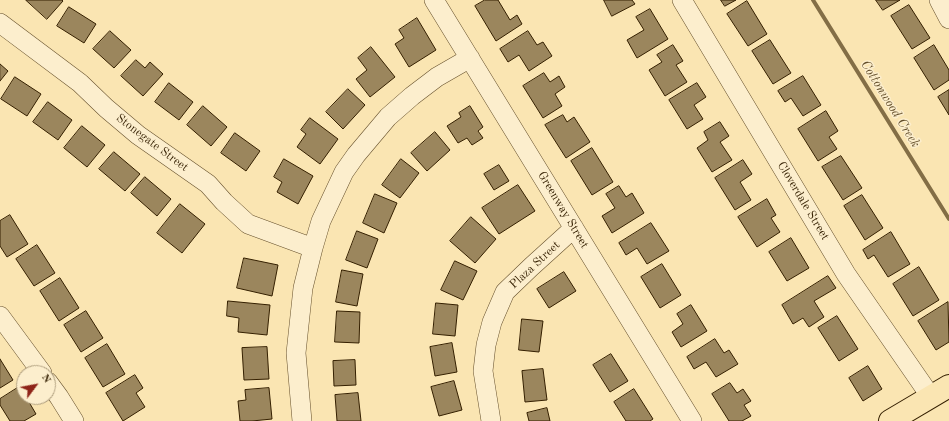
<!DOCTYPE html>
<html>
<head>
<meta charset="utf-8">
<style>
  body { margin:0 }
  #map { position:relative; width:949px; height:421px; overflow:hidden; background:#fae5b2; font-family:"Old Standard TT",serif }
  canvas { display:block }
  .north { position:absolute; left:16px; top:365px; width:40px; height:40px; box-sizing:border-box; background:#fceecd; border:1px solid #ac9b7b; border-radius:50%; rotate:58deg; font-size:11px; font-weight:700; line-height:16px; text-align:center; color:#341f00 }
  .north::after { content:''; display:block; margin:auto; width:14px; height:18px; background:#8f2418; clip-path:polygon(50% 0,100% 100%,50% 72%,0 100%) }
</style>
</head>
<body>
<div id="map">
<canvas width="949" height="421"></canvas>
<div class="north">N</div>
</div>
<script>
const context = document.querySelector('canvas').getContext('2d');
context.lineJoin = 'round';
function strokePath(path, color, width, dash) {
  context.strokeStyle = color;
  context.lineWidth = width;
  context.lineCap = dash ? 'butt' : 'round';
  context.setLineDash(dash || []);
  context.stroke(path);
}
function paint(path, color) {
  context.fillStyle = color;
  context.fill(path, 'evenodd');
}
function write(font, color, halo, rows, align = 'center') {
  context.font = font + ' "Old Standard TT",serif';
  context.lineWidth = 3;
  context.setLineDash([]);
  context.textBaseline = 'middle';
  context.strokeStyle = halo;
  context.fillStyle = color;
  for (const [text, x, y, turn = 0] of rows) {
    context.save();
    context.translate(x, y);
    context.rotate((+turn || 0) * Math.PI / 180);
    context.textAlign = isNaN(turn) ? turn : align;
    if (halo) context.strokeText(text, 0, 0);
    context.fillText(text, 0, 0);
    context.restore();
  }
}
strokePath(new Path2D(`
  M813 0 949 219`), '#836e46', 4);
const building = new Path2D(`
  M26 0H62L63 1 47 19Z
  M485 0H498L510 20 517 15 522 24 496 41 475 6Z
  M604 0H632L635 4 612 16Z
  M721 0H736L725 6Z
  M876 0H900L883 10Z
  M747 1 767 34 748 46 727 14Z
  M909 5 930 38 912 49 891 16Z
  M69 7 96 24 84 43 57 26Z
  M650 9 668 39 637 58 627 40 644 30 636 17Z
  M417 18 436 50 409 67 395 44 404 38 399 30Z
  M110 31 131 50 114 68 93 49Z
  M528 31 537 45 543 42 552 56 529 71 519 55 508 62 500 49Z
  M770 40 791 73 773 84 752 51Z
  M673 45 683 61 676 65 687 82 665 96 649 70 662 62 657 55Z
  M934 45 949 70V80L934 90 914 58Z
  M371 47 395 77 370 97 356 79 367 70 358 58Z
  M136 60 145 68 150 62 163 74 143 96 121 76Z
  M0 64 8 71 0 81Z
  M544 73 550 82 559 76 565 87 555 94 562 106 543 118 523 86Z
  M803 76 821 105 803 116 791 98 785 102 778 91Z
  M15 77 41 94 27 116 1 99Z
  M169 83 193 102 179 120 155 102Z
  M697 83 706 97 694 105 703 119 687 129 669 100Z
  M348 89 365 105 343 129 326 112Z
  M949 90V115L938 97Z
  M48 102 72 120 58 140 33 122Z
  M203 106 227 127 211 146 187 125Z
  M470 106 483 127 478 131 483 138 472 145 467 138 458 143 447 126 461 117 459 113Z
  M826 111 838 131 829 137 837 149 818 161 798 129Z
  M563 115 567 122 574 117 590 142 566 158 545 125Z
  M310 118 338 139 320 164 297 147 306 134 301 130Z
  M720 122 729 136 720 142 732 160 712 172 697 148 708 140 704 132Z
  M82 126 105 145 87 167 64 148Z
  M435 132 450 150 427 171 411 153Z
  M235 133 260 151 246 171 221 153Z
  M592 148 613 182 592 195 571 161Z
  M114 152 140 174 125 191 99 169Z
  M841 156 862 188 843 200 822 167Z
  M284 159 313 176 298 204 277 192 282 182 274 177Z
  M401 159 419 173 400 198 382 185Z
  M743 160 752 174 740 182 751 200 735 210 715 178Z
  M499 165 509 181 494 190 484 174Z
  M145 177 171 199 157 216 131 193Z
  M518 185 535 211 499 234 482 208Z
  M619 186 626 197 632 193 644 213 612 233 602 216 615 208 606 194Z
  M375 194 397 203 384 233 363 223Z
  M862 195 883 228 865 240 844 206Z
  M767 199 776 215 771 218 780 232 757 247 738 217Z
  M180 204 205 224 182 253 157 233Z
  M10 215 28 244 7 257 0 246V221Z
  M471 217 496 239 475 263 450 241Z
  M651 223 669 251 647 264 637 248 626 255 619 243Z
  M357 231 378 239 367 268 346 260Z
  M891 232 910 264 888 277 874 255 868 259 863 250Z
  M791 238 809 268 787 281 769 252Z
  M37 245 55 273 34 286 16 259Z
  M244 258 278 265 272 296 237 288Z
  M455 261 477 271 463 300 441 290Z
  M662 264 681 295 660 308 641 277Z
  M919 267 939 300 913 316 893 284Z
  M342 270 363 274 357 306 336 302Z
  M564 272 576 291 549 308 537 289Z
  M828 276 836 288 814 301 824 317 809 327 803 318 793 324 782 305Z
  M60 278 79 308 59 321 40 291Z
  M228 301 270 305 267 335 238 332 239 318 227 316Z
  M948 302 949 342 936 350 918 321Z
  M436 303 458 305 455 336 433 334Z
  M691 305 707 331 681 347 672 332 683 324 677 314Z
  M86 311 103 338 81 352 64 325Z
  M337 311 360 312 359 343 335 342Z
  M837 316 858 349 839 361 818 328Z
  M522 319 543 321 539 352 519 350Z
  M715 339 724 353 729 350 738 364 716 377 706 362 694 369 687 357Z
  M452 343 457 372 435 376 430 347Z
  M107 344 125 374 103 387 85 358Z
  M267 347 269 379 244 380 242 348Z
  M611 354 628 381 610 392 593 365Z
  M0 359 13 380 0 388Z
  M355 360 356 385 334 386 333 361Z
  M868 366 882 389 863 401 849 378Z
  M543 369 547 400 525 402 522 371Z
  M135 375 143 388 136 393 145 407 123 421 106 393Z
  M454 381 462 410 439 416 431 387Z
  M730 383 737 393 743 389 751 401 744 405 751 416 742 421H729L712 394Z
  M19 387 24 394V397H26L36 414 24 421H10L0 405V399Z
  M269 388 272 419 252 421H240L238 401 246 400 245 390Z
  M634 389 653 419 650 421H626L614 402Z
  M358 393 361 421H337L335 395Z
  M547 408 550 421H529L527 413Z`);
paint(building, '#9b865d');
strokePath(building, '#341f00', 1);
const minor = new Path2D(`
  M434 0 692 421
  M682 0 846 274 931 397
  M939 0 949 19
  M0 23 80 83 106 108 138 135 208 184 224 202 248 224 313 248
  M0 316 42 373
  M48 382 59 397 74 421
  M302 421 296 353 303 288 313 248 321 221 344 172 356 155 388 117 412 96 437 77 470 58
  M491 421 483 371 486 345 492 322 505 292 531 267 574 228`);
const major = new Path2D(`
  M890 421 949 386`);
strokePath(minor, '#66502c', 20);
strokePath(major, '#341f00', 24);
strokePath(minor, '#fceecd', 19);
strokePath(major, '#fae5b2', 22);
write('12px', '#341f00', '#fceecd', [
  ["Stonegate Street",152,143,37],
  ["Cloverdale Street",803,201,59],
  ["Greenway Street",563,210,59],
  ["Plaza Street",535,265,-43]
]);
write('italic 13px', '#624d29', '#fceecd', [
  ["Cottonwood Creek",890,104,58]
]);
</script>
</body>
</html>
